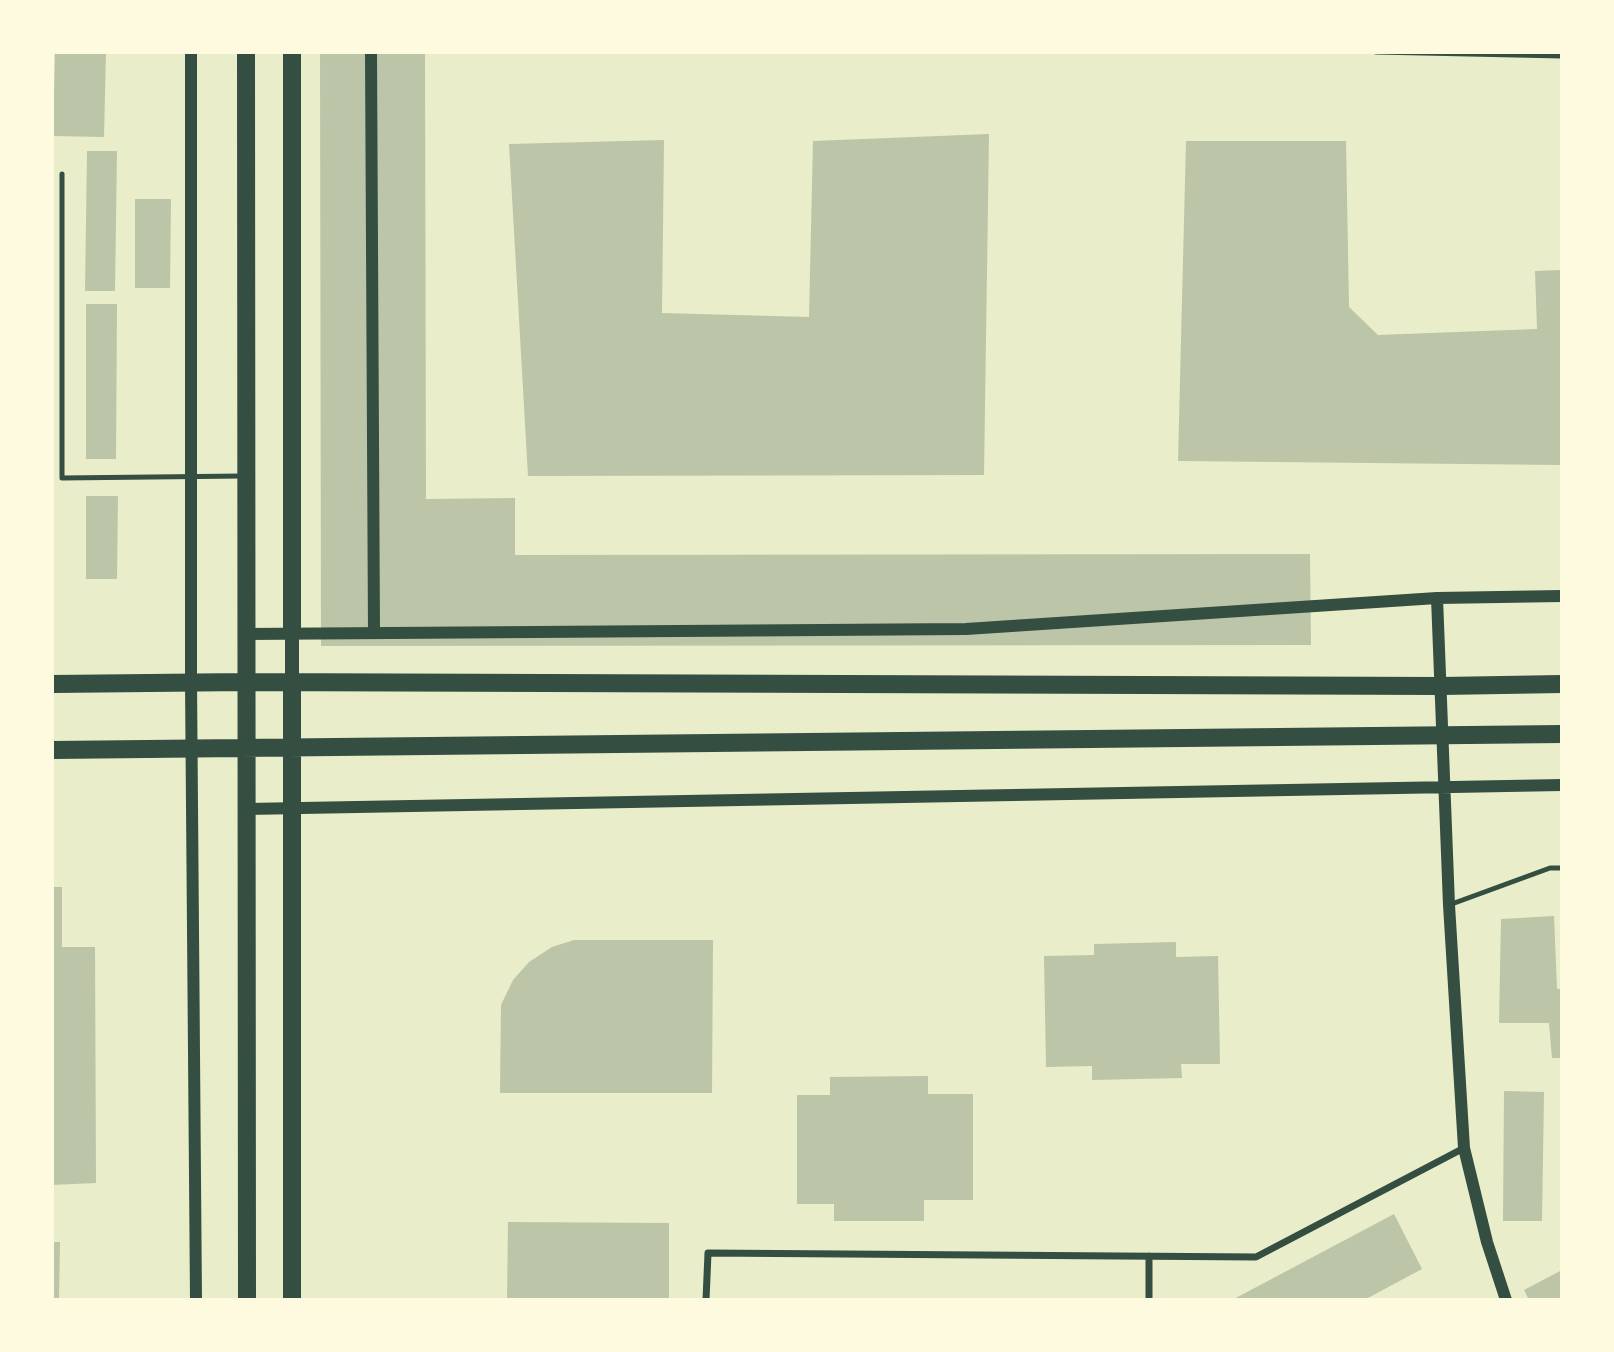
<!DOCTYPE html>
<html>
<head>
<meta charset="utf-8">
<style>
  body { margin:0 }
  #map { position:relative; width:1614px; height:1352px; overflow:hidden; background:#e9edc9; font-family:Arial,sans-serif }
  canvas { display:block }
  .frame { position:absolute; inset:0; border:54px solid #fefae0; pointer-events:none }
</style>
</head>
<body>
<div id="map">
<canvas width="1614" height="1352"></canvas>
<div class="frame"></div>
</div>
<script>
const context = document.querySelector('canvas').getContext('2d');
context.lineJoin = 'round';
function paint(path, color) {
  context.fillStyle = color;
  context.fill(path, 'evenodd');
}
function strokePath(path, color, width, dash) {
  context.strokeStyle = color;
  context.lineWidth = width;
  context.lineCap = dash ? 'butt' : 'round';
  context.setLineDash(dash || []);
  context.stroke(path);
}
paint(new Path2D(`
  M55 52H106L104 137 53 136Z
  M320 52H425L426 499 515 498V555L1310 554 1311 645 321 646Z
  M989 134 984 475 528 476 509 144 664 140 662 313 809 317 813 141Z
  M1186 141H1346L1349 307 1378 335 1537 329 1535 271 1562 270V465L1178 461Z
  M87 151H117L115 291H85Z
  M135 199H171L170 288H135Z
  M86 304H117L116 459H86Z
  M86 496H118L117 579H86Z
  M52 887H62V947H95L96 1183 52 1185Z
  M1554 916 1557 989H1562V1058H1552L1549 1023H1499L1501 919Z
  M574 940H713L712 1093H500L501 1005 513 980 529 962 552 947Z
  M1176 942V957L1218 956 1220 1064H1181L1182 1078 1092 1080V1066L1046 1067 1044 956 1094 955V944Z
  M928 1076V1094H973V1200H924V1221H834V1204H797V1095H830V1077Z
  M1504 1091 1544 1092 1542 1221H1503Z
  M1394 1214 1422 1269 1364 1300H1232Z
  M508 1222 669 1223V1300H507Z
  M52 1242H60L59 1300H52Z
  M1562 1270V1300H1529L1524 1290Z`), '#bcc5a7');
strokePath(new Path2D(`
  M1376 52 1562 56
  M62 174V478L243 476
  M1449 905 1550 868H1562`), '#344e41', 5);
strokePath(new Path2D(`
  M706 1300 708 1253 1256 1257 1464 1148
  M1149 1300V1256`), '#344e41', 7);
strokePath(new Path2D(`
  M191 52V682L196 1300
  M371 52 374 632
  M1437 598 1449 905 1464 1148 1487 1242 1506 1300
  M246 634 966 629 1437 598 1562 596
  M247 809 1562 785`), '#344e41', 12);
strokePath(new Path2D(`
  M292 633V683`), '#344e41', 14);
strokePath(new Path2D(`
  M246 52 247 1300
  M292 633V52
  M52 684 246 682 1442 686 1562 684
  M52 750 1562 734
  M292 1300V683`), '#344e41', 18);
</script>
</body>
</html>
